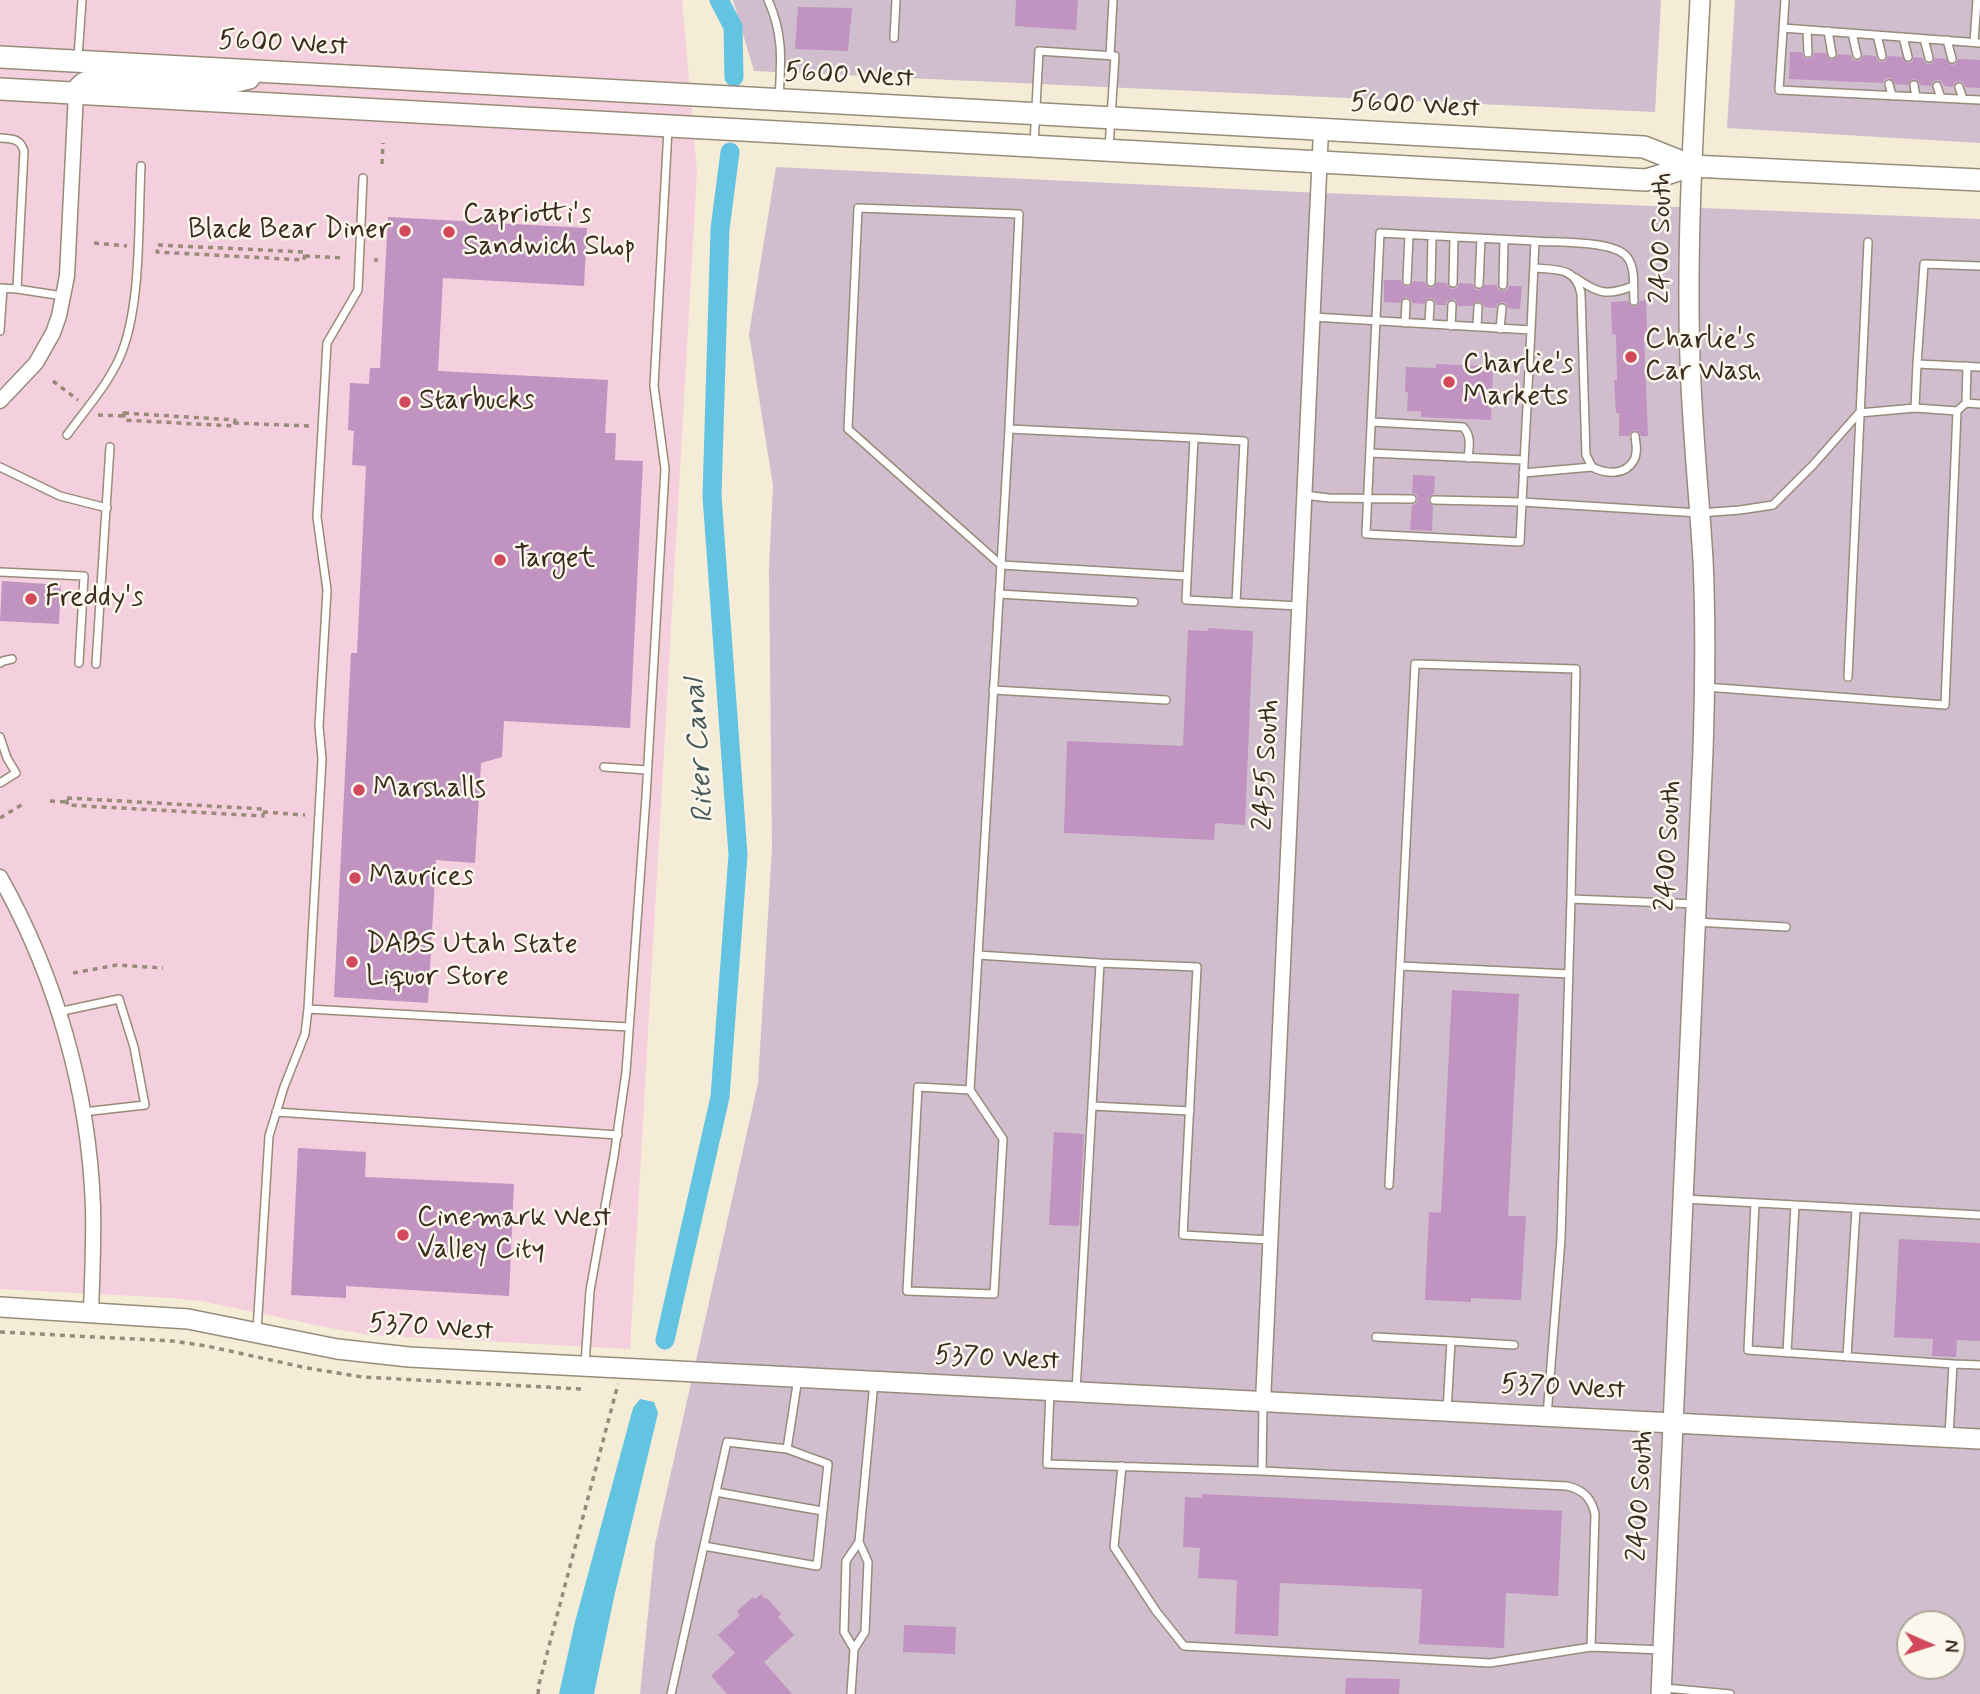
<!DOCTYPE html>
<html>
<head>
<meta charset="utf-8">
<style>
  body { margin:0 }
  #map { position:relative; width:1980px; height:1694px; overflow:hidden; background:#f4ecd6; font-family:Mynerve,sans-serif }
  canvas { display:block }
  .north { position:absolute; left:1896px; top:1610px; width:70px; height:70px; box-sizing:border-box; background:#fbf7ec; border:2px solid #aea59a; border-radius:50%; rotate:93deg; font-size:19px; font-weight:700; line-height:28px; text-align:center; color:#3b2a1e }
  .north::after { content:''; display:block; margin:auto; width:24px; height:32px; background:#d1495b; clip-path:polygon(50% 0,100% 100%,50% 72%,0 100%) }
</style>
</head>
<body>
<div id="map">
<canvas width="1980" height="1694"></canvas>
<div class="north">N</div>
</div>
<script>
const context = document.querySelector('canvas').getContext('2d');
context.lineJoin = 'round';
function paint(path, color) {
  context.fillStyle = color;
  context.fill(path, 'evenodd');
}
function strokePath(path, color, width, dash) {
  context.strokeStyle = color;
  context.lineWidth = width;
  context.lineCap = dash ? 'butt' : 'round';
  context.setLineDash(dash || []);
  context.stroke(path);
}
function write(font, color, halo, rows, align = 'center') {
  context.font = font + ' Mynerve,sans-serif';
  context.lineWidth = 5;
  context.setLineDash([]);
  context.textBaseline = 'middle';
  context.strokeStyle = halo;
  context.fillStyle = color;
  for (const [text, x, y, turn = 0] of rows) {
    context.save();
    context.translate(x, y);
    context.rotate((+turn || 0) * Math.PI / 180);
    context.textAlign = isNaN(turn) ? turn : align;
    if (halo) context.strokeText(text, 0, 0);
    context.fillText(text, 0, 0);
    context.restore();
  }
}
paint(new Path2D(`
  M0 0H682L697 171 630 1349 370 1335 330 1328 201 1301 173 1298 0 1289Z`), '#f4cfde');
paint(new Path2D(`
  M733 0H1661L1655 112 754 71Z
  M1735 0H1980V143L1727 128Z
  M776 167 1299 192 1980 219V1694H640L655 1544 758 1083 772 848 769 569 773 486 749 334ZM1910 1624H1952V1666H1910Z`), '#d0bdce');
paint(new Path2D(`
  M640 1399 654 1402 658 1413 614 1597 594 1694H559L575 1622 633 1408Z`), '#63c4e1');
strokePath(new Path2D(`
  M719 0 733 27 734 77
  M665 1340 720 1097 738 855 712 496 720 229 730 152`), '#63c4e1', 19);
paint(new Path2D(`
  M1016 0H1078L1076 30 1015 26Z
  M798 7 852 8 848 51 795 49Z
  M1790 52H1802L1803 57 1808 59 1812 58 1814 53H1826L1828 58 1832 60 1836 58 1838 54 1851 55 1852 59 1856 61 1861 60 1863 55 1876 56 1877 60 1881 62 1886 61 1888 56 1902 57 1907 63 1912 62 1914 57 1923 58 1924 62 1928 64 1933 63 1935 58 1946 59 1951 65 1956 64 1958 59 1980 60V88L1965 87 1964 83 1960 81 1955 82 1953 87 1944 86 1942 82 1938 80 1933 81 1931 86 1920 85 1918 81 1914 79 1910 81 1908 85 1895 84 1890 78 1885 79 1883 83 1789 79Z
  M388 217 587 228 584 286 443 278 438 371 608 380 605 433H616L615 460 643 461 630 728 504 721 502 757 481 763 475 863 436 860 428 1003 334 997 351 653H357L366 466 352 465 354 431 348 430 350 383 369 384 370 368H380Z
  M1384 280H1401L1402 284 1406 287 1410 286 1413 281 1425 282 1426 285 1430 288 1434 287 1437 282 1447 283 1448 286 1452 289 1457 288 1459 283 1473 284 1475 289 1479 290 1485 285H1497L1498 289 1502 291 1507 290 1509 286H1522L1520 309 1508 308 1506 303 1502 302 1497 304 1496 308 1484 307 1483 304 1479 301 1475 302 1472 306H1458L1456 300 1452 299 1447 301 1446 305H1436L1435 301 1431 298 1427 299 1424 304 1412 303 1411 300 1407 297 1403 298 1400 303 1384 302Z
  M1646 300 1647 333 1644 334 1648 436H1641L1639 432 1635 430 1631 432 1629 436H1619V413H1616L1614 380H1617L1616 335 1612 334 1611 302 1628 301 1631 306 1635 307 1639 304 1640 301Z
  M1436 364 1484 366 1483 370 1493 371 1491 420 1421 417V411H1407L1408 392H1405L1406 367 1436 368Z
  M1413 475 1435 476 1434 494 1431 495 1428 499 1429 503 1433 506 1432 531 1410 530 1412 505 1416 504 1418 500 1417 495 1412 493Z
  M2 581 61 585 59 624 0 621Z
  M1208 628 1253 631 1245 825 1215 823 1214 840 1064 833 1067 741 1183 746 1188 630 1208 631Z
  M1452 990 1519 994 1508 1216H1526L1521 1300 1471 1298V1302L1425 1300 1429 1212 1441 1213Z
  M1054 1132 1084 1134 1079 1226 1049 1225Z
  M298 1148 366 1152 365 1177 514 1184 509 1296 346 1286V1298L291 1295Z
  M1899 1239 1980 1243V1341L1957 1340 1956 1357 1932 1356 1933 1339 1894 1337Z
  M1202 1494 1562 1511 1558 1596 1506 1593 1504 1648 1419 1644 1422 1589 1280 1583 1278 1636 1235 1634 1237 1580 1198 1578 1200 1548 1183 1547 1185 1497 1202 1498Z
  M761 1594 765 1599 767 1598 781 1614 778 1617 794 1635 764 1662 792 1694H727L711 1676 735 1653 718 1635 740 1615 737 1611 753 1597 755 1599Z
  M904 1625 956 1627 955 1654 903 1652Z
  M1346 1678 1400 1679 1399 1694H1345Z`), '#c093c0');
const service = new Path2D(`
  M768 0C784 35 781 62 779 99
  M1785 0 1779 90 1980 100
  M1783 28 1980 43
  M1807 30 1808 53
  M1828 31 1832 54
  M1852 33 1857 55
  M1877 35 1882 56
  M1903 37 1908 57
  M894 38 896 0
  M1924 39 1929 58
  M1947 40 1952 59
  M1974 42 1977 0
  M1110 56 1113 0
  M78 57 82 0
  M1889 84 1892 96
  M1914 85 1916 97
  M1937 86 1941 98
  M1959 87 1963 99
  M0 138C12 139 20 138 24 151L17 289
  M1034 144 1039 51 1115 56 1109 148
  M1535 241C1557 243 1614 240 1627 257 1636 268 1633 288 1634 301
  M1980 266 1924 264 1917 364 1980 367
  M1534 268C1557 270 1576 267 1581 294L1586 455 1592 467C1606 474 1625 476 1634 460 1638 453 1636 444 1635 436
  M1576 278C1598 294 1608 296 1633 286
  M1407 281 1409 235
  M1431 282 1432 236
  M1453 283 1454 237
  M1479 284 1481 238
  M1503 285 1504 240
  M0 288 17 289 63 296
  M1313 317 1531 330 1522 502 1699 513 1740 510 1773 505 1813 465 1859 413 1915 408
  M1405 323 1406 303
  M1429 324 1430 304
  M1451 326 1452 305
  M1477 327 1478 307
  M1500 329 1502 308
  M0 331 3 288
  M1917 364 1915 408 1957 411
  M1966 403 1980 404
  M1372 422 1463 427C1472 436 1469 447 1468 458
  M1009 429 1019 214 858 208 848 429 1001 565 1187 576
  M67 435C85 410 106 387 119 359 142 309 138 222 141 166
  M1194 438 1244 441 1236 603
  M1370 453 1524 460
  M0 467 60 496 107 508
  M1523 473 1592 467
  M1304 495 1329 498 1412 499
  M1434 500 1522 502 1520 542 1366 534 1380 233 1535 241 1531 330
  M0 572 84 576 79 663
  M999 594 1134 602
  M0 663 3 661 12 659
  M96 664 110 447
  M1848 677 1868 242
  M1705 687 1945 705 1957 411 1966 403 1967 366
  M993 690 1166 700
  M0 737 7 758 16 773 0 783
  M604 767 647 770
  M1695 922 1786 927
  M1100 963 1197 967 1183 1235 1270 1240
  M1400 966 1569 974
  M308 1009 629 1027
  M58 1012 119 999 134 1047 145 1105 83 1112
  M970 1090 1003 1139 994 1294 907 1291 918 1087 970 1090 978 955
  M1092 1106 1190 1111
  M276 1112 618 1135
  M1389 1185 1415 664 1576 669 1571 899 1695 904
  M1684 1199 1980 1215
  M1755 1203 1748 1350 1953 1364 1949 1436
  M257 1331 269 1136 284 1087 305 1034 308 1009 322 759 319 726 327 590 317 517 327 343 358 290 363 178
  M1376 1337 1451 1341
  M1787 1353 1795 1205
  M1847 1357 1856 1209
  M585 1364 590 1291 614 1156 626 1072 646 797 665 469 654 386 668 129
  M1953 1364 1980 1365
  M1050 1391 1047 1464 1262 1471 1263 1403
  M1076 1391 1100 963 978 955 1009 429 1194 438 1186 600 1299 606
  M1447 1411 1451 1341 1514 1345
  M1547 1416 1561 1239 1571 899
  M1122 1466 1114 1547 1156 1611 1184 1646 1490 1663 1591 1647
  M1262 1471 1567 1486C1583 1490 1591 1497 1595 1514L1591 1647 1662 1650
  M716 1492 822 1511
  M704 1546 817 1566 828 1464 787 1449
  M854 1649 844 1632 846 1561 859 1542
  M1665 1688 1730 1694
  M671 1694 727 1442 787 1449 798 1378
  M851 1694 854 1649 865 1632 868 1562 859 1542 874 1382`);
const minor = new Path2D(`
  M0 401 36 363 53 333 59 316 67 276 76 93
  M0 877C56 977 89 1091 93 1207 94 1242 92 1278 91 1313
  M1263 1402 1321 130`);
const tertiary = new Path2D(`
  M0 1307 188 1319 337 1349 409 1357 1980 1439
  M1661 1694 1703 751C1705 687 1706 624 1703 560 1699 493 1692 427 1690 360 1686 240 1694 120 1700 0`);
const secondary = new Path2D(`
  M0 57 1644 147 1692 166 1980 180
  M0 89 1646 180 1692 166
  M76 93C81 83 87 81 97 79L203 85H220L249 78`);
strokePath(service, '#988b7a', 10);
strokePath(minor, '#988b7a', 17);
strokePath(tertiary, '#988b7a', 22);
strokePath(secondary, '#988b7a', 24);
strokePath(new Path2D(`
  M382 164 383 143
  M94 243 127 246
  M158 245 305 252 304 260 157 252Z
  M305 256 344 258
  M374 260H378
  M53 381 78 400
  M124 413 235 420 234 426 124 420Z
  M98 415 124 416
  M234 423 309 426
  M67 798 263 809V816L67 805Z
  M50 801 67 802
  M263 812 305 815
  M0 818 23 804
  M73 973 117 965 163 968
  M0 1332 172 1341 207 1346 307 1368 362 1377 581 1389
  M538 1694 539 1684 618 1384`), '#988b7a', 3.5, [5, 5]);
strokePath(service, '#fff', 7);
strokePath(minor, '#fff', 14);
strokePath(tertiary, '#fff', 19);
strokePath(secondary, '#fff', 21);
for (const [x, y, r, color] of [
  [405,231,7,"#d1495b"],
  [449,232,7,"#d1495b"],
  [1631,357,7,"#d1495b"],
  [1449,382,7,"#d1495b"],
  [405,402,7,"#d1495b"],
  [500,560,7,"#d1495b"],
  [31,599,7,"#d1495b"],
  [359,790,7,"#d1495b"],
  [355,878,7,"#d1495b"],
  [352,962,7,"#d1495b"],
  [403,1235,7,"#d1495b"]
]) {
  const dot = new Path2D();
  dot.arc(x, y, r, 0, 2 * Math.PI);
  context.fillStyle = color;
  context.fill(dot);
  strokePath(dot, '#fbf7ec', 2.5);
}
write('28px', '#3b2a1e', '#fbf7ec', [
  ["5600 West",283,45,3],
  ["5600 West",849,77,3],
  ["5600 West",1415,107,3],
  ["2400 South",1663,238,-89],
  ["2455 South",1268,765,-87],
  ["2400 South",1670,846,-87],
  ["5370 West",431,1329,4],
  ["5370 West",997,1360,3],
  ["5370 West",1563,1389,3],
  ["2400 South",1642,1496,-87]
]);
write('28px', '#3b2a1e', '#fbf7ec', [
  ["Capriotti's",463,216],
  ["Sandwich Shop",463,248],
  ["Black Bear Diner",391,231,"right"],
  ["Charlie's",1645,341],
  ["Car Wash",1645,373],
  ["Charlie's",1463,366],
  ["Markets",1463,398],
  ["Starbucks",419,402],
  ["Target",514,560],
  ["Freddy's",45,599],
  ["Marshalls",373,790],
  ["Maurices",369,878],
  ["DABS Utah State",366,946],
  ["Liquor Store",366,978],
  ["Cinemark West",417,1219],
  ["Valley City",417,1251]
], 'left');
write('italic 30px', '#475858', '#fbf7ec', [
  ["Riter Canal",701,751,-94]
]);
</script>
</body>
</html>
